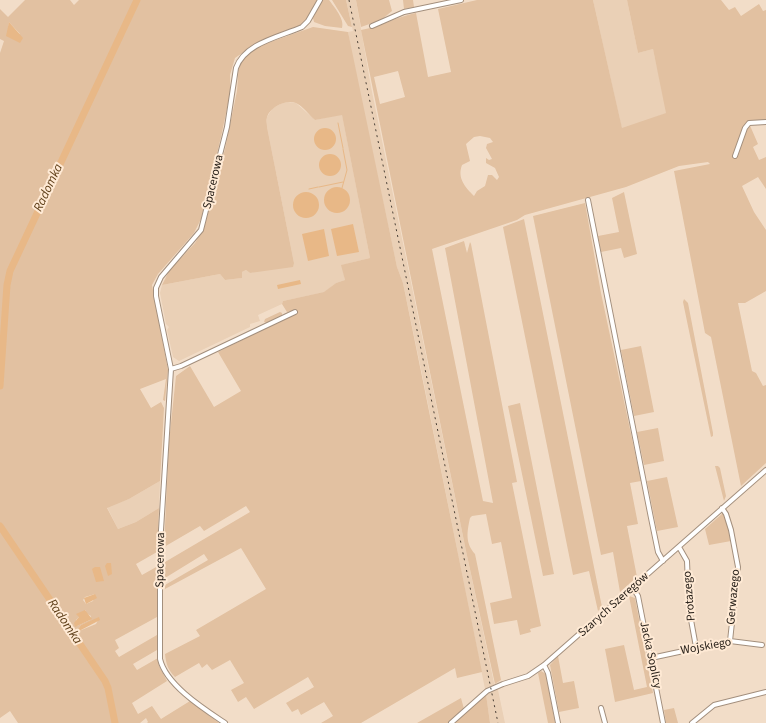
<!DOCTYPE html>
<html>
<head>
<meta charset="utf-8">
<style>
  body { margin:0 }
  canvas { display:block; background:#f2ddc8 }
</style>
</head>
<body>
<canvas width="766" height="723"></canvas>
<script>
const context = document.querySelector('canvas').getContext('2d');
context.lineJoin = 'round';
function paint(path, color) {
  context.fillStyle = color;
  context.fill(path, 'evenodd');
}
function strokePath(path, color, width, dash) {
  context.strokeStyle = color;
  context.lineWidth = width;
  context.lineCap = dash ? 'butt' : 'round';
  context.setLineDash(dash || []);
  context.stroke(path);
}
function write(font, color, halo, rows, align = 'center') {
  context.font = font + ' "Source Sans 3",sans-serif';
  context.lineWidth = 4;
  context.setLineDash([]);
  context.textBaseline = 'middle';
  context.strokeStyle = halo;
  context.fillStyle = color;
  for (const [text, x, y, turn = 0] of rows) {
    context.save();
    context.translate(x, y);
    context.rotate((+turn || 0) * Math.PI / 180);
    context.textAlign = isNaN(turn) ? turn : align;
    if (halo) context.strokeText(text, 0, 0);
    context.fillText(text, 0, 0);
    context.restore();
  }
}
paint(new Path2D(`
  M346 0H356L371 87 466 551 494 683 498 690 505 723H490L486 694 422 374 403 283 397 267 354 66 348 32 353 31Z
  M593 0H627L638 53 653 49 667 113 622 129Z
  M287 102 296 103 315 120 342 114 370 258 342 265 345 280 336 283 325 292 283 301 282 304 258 315 260 321 250 324V327L179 361 173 357 167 330 169 327 166 324 160 293 162 285 220 274 225 280 242 278V272L246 270 250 273 294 263 267 127V117L272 109 280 104Z
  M160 481 159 508 136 522 118 529 107 507 129 499Z`), '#ead0b6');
paint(new Path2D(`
  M25 0H70L74 5 79 0H319L304 24 260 41 235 58 230 75V94L221 137 201 219 194 233 158 274 152 285 168 370 165 401 163 400 166 379 140 389 151 408 161 402 164 408 160 481 129 499 107 508 118 529 136 522 159 508 157 552 136 564 142 575 158 566 157 617 115 640 119 648 115 651 119 657 157 635V650L133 664 137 670 158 658 159 666 167 681 132 703 138 714 152 706 161 719 190 701 219 723H147L148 722 146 718 140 723H18L10 711 0 718V53L4 41 0 39V9L8 17ZM9 22 20 34 8 31ZM95 594 93 601 86 604 83 600 85 597ZM86 610V613L91 616 90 620 77 626 76 620ZM99 618 96 624 79 631 78 629 81 625Z
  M322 0H329C334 7 345 19 342 28L325 26 314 22 313 18Z
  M332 0H346L352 27 348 26Z
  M356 0H389L392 11 381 20 361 27Z
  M403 0H413L414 7 404 9Z
  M477 0H593L622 128 666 113 653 49 638 53 627 0H721L729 10 735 7 741 16 759 4 763 11 766 10V120L748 121 758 144 753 147 759 160 766 157V189L758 177 742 186 754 212 766 230V291L745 303H738L752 371 756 373 763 386 766 385V463L741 486 711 337 705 333 674 171 710 164 708 162 679 166 626 187 525 215 517 220 432 249 483 501 493 503 445 248 464 241 467 253 470 242 471 244 517 482 512 483 541 626 530 629 531 632 520 635 517 620 494 624 490 603 512 598 501 542 492 544 486 514 472 516 470 518C467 532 465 543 475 554L501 680 495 684 466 551 361 30C380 27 396 17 416 13L428 77 451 72 438 9ZM398 71 405 97 380 104 374 77ZM480 136 490 138 493 142 487 144 486 148 492 159 489 160 486 158V163L495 168 499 177 497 180 492 175H488L485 186 477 191 474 196C465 187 457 178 462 165L470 161 466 144 474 137Z
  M313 27 348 32 397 267 403 283 482 672 457 678 455 668 361 723H321L333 716 324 702 301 715 298 709 292 712 286 703 314 687 308 677 254 709 246 697 238 702 231 690 244 683 230 660 212 670 207 664 202 668 199 663 175 677C168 670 166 664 165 654L200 636 196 630 266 589 241 548 165 589V585L208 560 204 554 165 578V562L250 512 246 506 204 531 200 526 164 547 169 442 176 376 190 366 214 407 241 391 218 352 294 314 295 310 287 312 282 304 283 301 324 292 336 283 345 280 341 265 370 258 342 115 315 120C309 115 303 106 296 103 286 99 270 107 267 117 266 120 267 124 267 127L294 263 293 267 250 273 246 270 242 272V278L225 280 220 274 162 285 169 271 195 243 204 228 225 149 237 91 239 62 256 47Z
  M624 192 637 254 624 258 621 248 601 252 598 236 619 232 612 198Z
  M585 203 601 293 641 481 630 483 638 524 627 526 637 577 620 592 613 552 601 555 533 216Z
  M524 219 602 607 598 611 589 571 573 575 506 242 503 227Z
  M684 299 688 303 713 433V436L711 437 683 302Z
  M280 312 282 313V316L267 323 264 322 265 319Z
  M641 346 654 412 634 416 621 350Z
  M520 403 554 574 543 576 508 406Z
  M658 428 664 461 644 465 637 432Z
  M715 466H718L720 468 726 496 724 501Z
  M667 477 678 527 657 531 647 481Z
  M723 513 728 526 731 541 709 545 705 529Z
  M629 596 635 598 653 693 615 702 605 649 624 645 634 690 647 687Z
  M558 656 563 683 574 681 579 708 559 712 550 665Z
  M541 671 546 674 555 723H548L538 673Z
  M486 694 490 723H454Z
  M461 698 464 709 448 723H417Z
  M674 708 678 723H666L664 710Z`), '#e2c1a1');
paint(new Path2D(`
  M9 22 23 38 20 43 6 36Z
  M314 139a11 11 0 1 1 22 0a11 11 0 1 1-22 0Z
  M319 165a11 11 0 1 1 22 0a11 11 0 1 1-22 0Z
  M324 200a13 13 0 1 1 26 0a13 13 0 1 1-26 0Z
  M293 205a13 13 0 1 1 26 0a13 13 0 1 1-26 0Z
  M353 224 359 252 337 256 331 229Z
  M324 229 329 256 308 261 302 234Z
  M300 280 301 284 278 289 277 285Z
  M107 563H111L112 574 108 576 105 566Z
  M95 567H100L104 581 96 582 92 569Z
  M95 594 97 598 86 604 84 598Z
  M85 610 92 619 75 627 74 623 79 617 76 614Z
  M99 617 100 620 79 631 78 629 81 625Z`), '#e8b887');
strokePath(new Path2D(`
  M338 123 343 148
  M319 187 343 182
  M342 188 347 170 343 149
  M309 189 318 187`), '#e8b887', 1);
strokePath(new Path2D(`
  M0 386 7 285 10 271 137 0
  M0 526 105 681 108 688 115 723`), '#e8b887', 7);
const minor = new Path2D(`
  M372 26 404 12 461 0
  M735 156 745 128 749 123 766 122
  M588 200 651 518 658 552 663 561
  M171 369 181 366 295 312
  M722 508 726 514 731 530 738 567 730 641
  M679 547 687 561 689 609 696 647
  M633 588 638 596 663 723
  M651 658 730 641 762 645
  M544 665 548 673 558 723
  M601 708 605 723
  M225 723C204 709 166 685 160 659V546L171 369 156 296V288L161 277 201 230 227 127 236 68C245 43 279 37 302 27L308 21 320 0
  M451 723 487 691 503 684 528 676 544 665 766 470
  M692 723 714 705 766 692`);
strokePath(minor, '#a38f7d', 6);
strokePath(minor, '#fff', 4);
strokePath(new Path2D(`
  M349 0 498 723`), '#4a4036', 1, [2, 4]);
write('12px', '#282019', '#ffead5', [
  ["Spacerowa",214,182,-77],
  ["Spacerowa",161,560,-89],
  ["Protazego",690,596,-95],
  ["Gerwazego",734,597,-85],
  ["Szarych Szeregów",614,605,-42],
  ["Wojskiego",706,647,-10],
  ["Jacka Soplicy",650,655,78]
]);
write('italic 13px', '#60401a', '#ffead5', [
  ["Radomka",49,188,-65],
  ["Radomka",64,622,56]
]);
</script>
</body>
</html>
